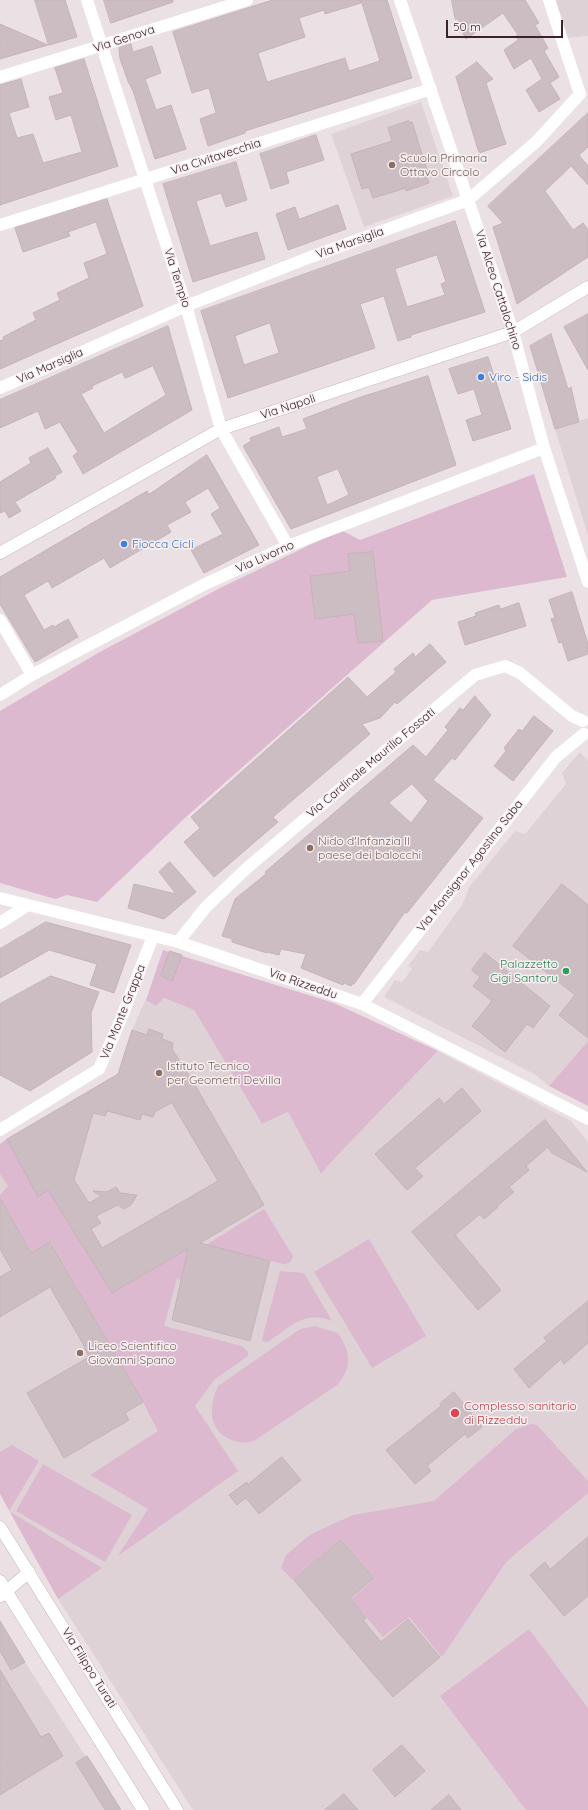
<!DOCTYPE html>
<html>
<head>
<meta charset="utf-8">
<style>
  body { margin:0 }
  #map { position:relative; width:588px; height:1810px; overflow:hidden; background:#ebe1e4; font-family:Quicksand,sans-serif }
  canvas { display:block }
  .scale { position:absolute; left:446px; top:20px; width:117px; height:18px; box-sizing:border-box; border:2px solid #3c2126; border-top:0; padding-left:5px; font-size:12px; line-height:14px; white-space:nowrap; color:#3c2126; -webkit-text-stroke:3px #f8f1f4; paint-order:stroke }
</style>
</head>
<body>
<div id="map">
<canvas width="588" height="1810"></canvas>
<div class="scale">50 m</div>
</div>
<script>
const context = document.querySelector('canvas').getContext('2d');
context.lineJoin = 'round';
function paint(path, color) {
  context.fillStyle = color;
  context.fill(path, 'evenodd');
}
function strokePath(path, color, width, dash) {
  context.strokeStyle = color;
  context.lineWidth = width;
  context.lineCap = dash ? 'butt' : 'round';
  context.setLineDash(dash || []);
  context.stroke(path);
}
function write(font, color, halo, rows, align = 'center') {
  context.font = font + ' Quicksand,sans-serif';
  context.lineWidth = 3;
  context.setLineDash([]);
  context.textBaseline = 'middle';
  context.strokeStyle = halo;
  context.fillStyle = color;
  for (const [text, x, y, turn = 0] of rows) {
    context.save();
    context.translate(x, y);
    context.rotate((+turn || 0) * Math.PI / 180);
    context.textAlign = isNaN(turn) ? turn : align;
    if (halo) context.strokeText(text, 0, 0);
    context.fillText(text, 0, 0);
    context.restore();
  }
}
paint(new Path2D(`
  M556 0H588V36L567 38Z
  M421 102 453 196 364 227 331 134Z
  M588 418V536L555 429Z
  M580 752 588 761V1041L549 1086 536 1075 384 997 395 980 402 982 412 969 408 966 420 950 428 952 462 905 470 886 515 831 525 834 566 784 562 773Z
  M164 998 194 1010 262 1124 288 1112 321 1174 335 1158 438 1051 571 1121 588 1142V1810H193L58 1599 0 1494V1144L118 1074 132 1030 146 999 156 1006Z
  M0 1621 25 1662 120 1810H0Z`), '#dfd2d6');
paint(new Path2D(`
  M534 474 567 577 432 600 186 817 97 902 67 895 55 899 0 883V711L98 653 220 588 341 530 360 540Z
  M163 950 334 1003 438 1051 335 1158 321 1174 288 1112 262 1124 194 1010 164 998 156 1006 146 1000Z
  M588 1041V1106L549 1086Z
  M7 1139 38 1196 48 1190 112 1293 191 1248 181 1280 177 1279 164 1326 242 1346 248 1352V1356L214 1380 195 1406 238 1471 118 1556 148 1509 90 1475 158 1431 143 1402 51 1242 31 1253 0 1198V1195L8 1186 0 1174V1144Z
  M264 1209 293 1256C292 1262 289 1264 283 1264L231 1251 221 1256 201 1248Z
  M369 1239 426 1336 372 1368 314 1272Z
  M280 1271 304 1273 332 1321C304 1310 290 1327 268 1342H264L262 1339Z
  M315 1326 338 1333C351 1354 353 1366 337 1385L254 1441C250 1442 243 1443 238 1442 209 1435 207 1410 218 1386L300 1329Z
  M531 1424 537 1425 588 1481V1493L507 1561 442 1657 409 1617 383 1637 351 1599 375 1578 341 1539 293 1580 281 1568 286 1555 311 1534 353 1515 434 1501 516 1429Z
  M12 1445 39 1461 9 1511 102 1568 58 1599 0 1494V1452Z
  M43 1464 132 1515 105 1562 16 1511Z
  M529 1629 588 1708V1810H526L440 1696Z`), '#ddb9d0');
const building = new Path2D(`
  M35 0H65L77 37 49 45Z
  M104 0H173V2L111 23Z
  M273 0H360L361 3 325 14 324 10 299 18 305 37 258 53 267 82 345 58 349 71 380 61 361 0H387L412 78 245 131V133L208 146 200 119 216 113 209 88 192 93 173 32Z
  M452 0H525L539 23 535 25 548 48 544 51 559 77 550 83 560 99 539 112 526 90 542 79 531 58 514 69 504 50 518 40 516 36 518 35 503 13 466 39 455 18Z
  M0 24 48 45 0 59Z
  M131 44 133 52 152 46 161 73 145 79 156 110 171 105 186 149 155 159 133 91 128 81 120 59 119 48Z
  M84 59 118 166 0 205V85L21 79 29 107 9 113 17 138 33 134 43 163 82 152 71 115 56 120 49 97 63 93 55 68Z
  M477 62 493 79 486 83 506 144 479 153 456 77Z
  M588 113V147L579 155 588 166V185L571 166 545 191 573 230 583 223 588 230V257L517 304 493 227 503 223 488 206Z
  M409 121 410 123 412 122 427 170 425 171 429 183 406 191V188L373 198 369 187 362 189 351 154 392 141 388 128Z
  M316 135 324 160 286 172 289 183 271 189 260 154Z
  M236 162 247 200 226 207 221 193 196 201 210 246 257 232 265 259 193 282 163 184Z
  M107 199 143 306 0 369V341L4 339 3 337 36 320 33 313 60 300 57 293 89 278 84 263 107 254 96 222 68 232 70 236 23 252 15 228Z
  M338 205 346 229 288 250 276 214 295 207 299 219Z
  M455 221 485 312 411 335V337L398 341 384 296 360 304 375 348 228 398 201 311ZM437 255 446 282 441 284 445 295 407 307 395 269ZM270 323 279 353 244 365 235 336Z
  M588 314V370L564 327Z
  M168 326 192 410 83 474 73 456 78 452 60 422 45 429 38 411 0 428V400ZM153 366 166 395 104 433 81 394 93 388 92 386 122 372 125 378Z
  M551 334 568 389 571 387 579 422 555 429 530 346Z
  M488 357 511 429 473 441 466 420 482 415 474 389 458 394 449 369Z
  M428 376 456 465 291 529 243 446 251 441 250 438 279 427 282 437 307 429 303 419 358 398ZM338 469 349 495 327 505 317 477Z
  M48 448 62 472 55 476 56 478 15 502 21 511 9 518 5 511 0 513V482L31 463 29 458Z
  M207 455 259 545 204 573 191 550 223 534 211 514 220 508 208 488 185 502 191 512 167 525 171 532 110 568 104 558 52 588 48 581 24 595 44 630 53 625 54 627 68 619 78 637 35 662 0 604V577L147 491 149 494Z
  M373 552 383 641 358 643 354 614 315 619 310 576 350 571 348 554Z
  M572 592 588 644V654L568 661 562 642 559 643 551 619 555 618 549 600Z
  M519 603 526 626 465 645 458 622 476 616 475 613 499 605 500 609Z
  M430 644 446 662 397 704 395 702 380 718 362 724 370 734 273 817 278 822 214 877 184 842 200 828 191 817 348 677 367 697 396 672 394 669 413 653 415 657Z
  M475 696 491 715 455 760 452 758 433 780 483 818 407 913 405 912 354 984H352L351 986 344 983 343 985 301 968 306 954 281 949 279 955 267 952V953L232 942V939L222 936 235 899 266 874 265 872 413 745 426 757 448 730 445 727 460 708 463 710ZM412 784 428 801 411 823 389 803Z
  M534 716 553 731 513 781 494 766 506 751 504 748 519 729 522 731Z
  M170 862 196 892 164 919 128 908 134 884 176 894 159 872Z
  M562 884 588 905V1038L559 1015 575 995 513 946Z
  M46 922 131 945 114 993 90 985 97 964 49 950 0 978V949Z
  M170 951 182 955 172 981 161 976Z
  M485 953 550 1006 533 1028 527 1024 505 1052 472 1026 492 1001 473 986 480 977 472 970Z
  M51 976 99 992 91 1013 92 1052 30 1091 0 1075V1004Z
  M149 1029 163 1034 162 1039 173 1043 172 1049 195 1085 264 1205 200 1243 270 1261 250 1341 172 1320 188 1249 112 1293 48 1190 38 1197 7 1139 118 1074 132 1030 147 1035ZM172 1103 218 1181 102 1248 91 1229 101 1223 96 1216 118 1205 124 1209 131 1205 137 1195 120 1193 116 1187 107 1192 93 1191 101 1196 89 1203 74 1180 93 1113 105 1116 107 1111 140 1120 142 1114 153 1117 155 1112Z
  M462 1088 481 1111 415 1168 423 1176 407 1190 375 1154 439 1098 444 1104Z
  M545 1120 587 1172 552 1153 548 1147 526 1166 529 1170 509 1187 514 1192 497 1206 498 1207 484 1219 480 1214 455 1235 501 1290 478 1310 412 1232Z
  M0 1198 31 1253 50 1242 143 1402 125 1413 129 1420 64 1458 27 1393 89 1357 82 1342 50 1287 0 1317V1277L12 1270 0 1249Z
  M588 1301V1343L564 1364 561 1359 529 1388 514 1369 547 1341 544 1338Z
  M454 1392 482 1427 468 1438 465 1434 427 1466 431 1471 415 1484 386 1450 441 1406 440 1404Z
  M282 1457 301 1480 259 1514 246 1498 237 1505 229 1495 247 1482 248 1484Z
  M588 1537V1596L564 1616 530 1575 545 1562 550 1569Z
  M341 1540 374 1578 350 1598 366 1618 363 1620 381 1642 408 1619 440 1657 393 1697 294 1580Z
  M0 1621 25 1662 11 1670 0 1651Z
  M0 1670 41 1737 49 1733 63 1756 0 1795Z
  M402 1745 425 1771 395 1797 373 1770Z
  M87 1756 100 1776 121 1810H105L76 1763Z
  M344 1794 358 1810H325Z
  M449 1795 461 1810H431Z`);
paint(building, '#ccbdc2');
strokePath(building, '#c5b3b9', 1);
const secondary = new Path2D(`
  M0 553 221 429 513 332 588 287
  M0 1527 177 1810
  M0 1581 143 1810
  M1 1596 29 1572`);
strokePath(secondary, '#cbb4ba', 13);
strokePath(new Path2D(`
  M87 0 186 306 221 429 288 546
  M400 0 513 332 544 448 588 582
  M0 77 247 0
  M0 225 431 89
  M0 388 186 306 308 258 468 200 536 142 580 94 549 0
  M0 620 32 675
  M0 695 32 675 203 585 288 546 544 448
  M0 898 178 942 362 1004 588 1119
  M0 923 28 905
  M178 942 206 907 247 868 475 675 505 666 520 673 572 716 583 721
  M362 1004 556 757 584 734
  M0 1130 99 1069 121 1019 153 936`), '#fff', 12);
strokePath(secondary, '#fff', 12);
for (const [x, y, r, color] of [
  [392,165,4,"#8d6e63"],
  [481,377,4,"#3f7fe0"],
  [124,544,4,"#3f7fe0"],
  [310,848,4,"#8d6e63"],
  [566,971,4,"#2e9e5b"],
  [159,1073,4,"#8d6e63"],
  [80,1353,4,"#8d6e63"],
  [455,1413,5,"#e0444e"]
]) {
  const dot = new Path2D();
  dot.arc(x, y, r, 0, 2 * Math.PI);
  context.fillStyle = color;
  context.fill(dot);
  strokePath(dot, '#f8f1f4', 1.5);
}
write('12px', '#3c2126', '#f8f1f4', [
  ["Via Genova",124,39,-18],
  ["Via Civitavecchia",216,157,-18],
  ["Via Marsiglia",350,243,-20],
  ["Via Tempio",177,278,72],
  ["Via Alceo Cattalochino",498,290,72],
  ["Via Marsiglia",50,366,-24],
  ["Via Napoli",288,407,-18],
  ["Via Livorno",265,557,-24],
  ["Via Cardinale Maurilio Fossati",371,763,-40],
  ["Via Monsignor Agostino Saba",470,866,-52],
  ["Via Rizzeddu",303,984,19],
  ["Via Monte Grappa",123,1012,-68],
  ["Via Filippo Turati",89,1668,58]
]);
write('12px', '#785e54', '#f8f1f4', [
  ["Scuola Primaria",400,158],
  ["Ottavo Circolo",400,172],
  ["Nido d'Infanzia Il",318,841],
  ["paese dei balocchi",318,855],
  ["Istituto Tecnico",167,1066],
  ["per Geometri Devilla",167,1080],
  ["Liceo Scientifico",88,1346],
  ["Giovanni Spano",88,1360]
], 'left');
write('12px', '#366cbe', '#f8f1f4', [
  ["Viro - Sidis",489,377],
  ["Fiocca Cicli",132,544]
], 'left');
write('12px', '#27864d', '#f8f1f4', [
  ["Palazzetto",558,964],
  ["Gigi Santoru",558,978]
], 'right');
write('12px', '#be3a42', '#f8f1f4', [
  ["Complesso sanitario",464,1406],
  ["di Rizzeddu",464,1420]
], 'left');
</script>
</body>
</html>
